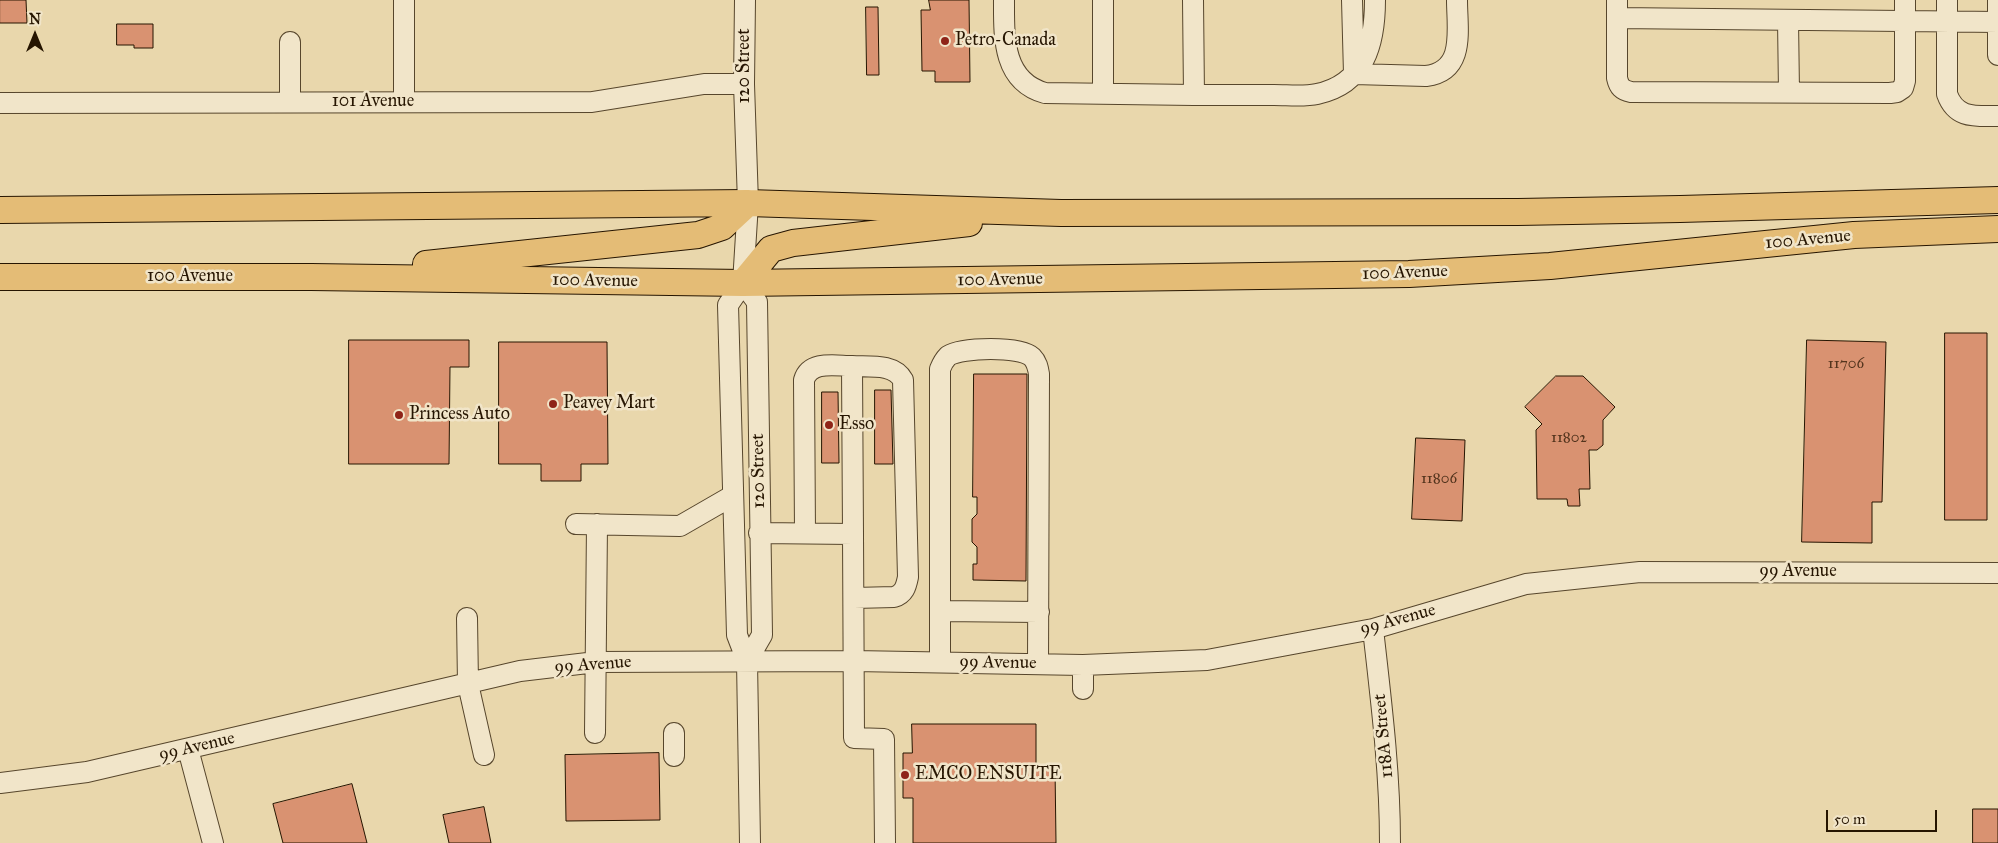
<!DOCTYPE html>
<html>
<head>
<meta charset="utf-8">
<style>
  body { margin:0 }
  #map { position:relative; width:1998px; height:843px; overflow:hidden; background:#e9d7ac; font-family:"IM FELL Great Primer",serif }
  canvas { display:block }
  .north { position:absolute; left:10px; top:10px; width:50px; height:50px; -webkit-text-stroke:4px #f1e5c9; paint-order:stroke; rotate:0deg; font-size:14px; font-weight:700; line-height:20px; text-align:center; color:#261501 }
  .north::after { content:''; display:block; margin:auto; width:18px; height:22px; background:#261501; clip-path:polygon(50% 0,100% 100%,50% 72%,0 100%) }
  .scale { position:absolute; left:1826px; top:810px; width:111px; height:22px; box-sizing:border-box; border:2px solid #261501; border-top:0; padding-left:6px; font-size:15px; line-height:18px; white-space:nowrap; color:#261501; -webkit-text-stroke:4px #f1e5c9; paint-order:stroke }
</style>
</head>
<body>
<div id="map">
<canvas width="1998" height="843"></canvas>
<div class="north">N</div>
<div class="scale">50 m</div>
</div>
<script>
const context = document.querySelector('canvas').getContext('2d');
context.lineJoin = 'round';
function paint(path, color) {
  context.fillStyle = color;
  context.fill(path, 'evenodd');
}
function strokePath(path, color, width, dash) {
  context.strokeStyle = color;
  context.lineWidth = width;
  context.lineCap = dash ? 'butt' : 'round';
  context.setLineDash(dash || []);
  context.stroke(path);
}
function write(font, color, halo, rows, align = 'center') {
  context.font = font + ' "IM FELL Great Primer",serif';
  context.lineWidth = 5;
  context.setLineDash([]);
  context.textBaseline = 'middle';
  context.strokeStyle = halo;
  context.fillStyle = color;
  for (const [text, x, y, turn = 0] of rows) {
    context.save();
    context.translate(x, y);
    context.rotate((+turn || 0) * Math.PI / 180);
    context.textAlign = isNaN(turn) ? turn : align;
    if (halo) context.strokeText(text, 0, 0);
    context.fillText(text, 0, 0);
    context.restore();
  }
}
const building = new Path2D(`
  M0 0H26L27 23H0Z
  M929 0H969L970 82H935V71H922L921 10H930Z
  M866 7H878L879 75H867Z
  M117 24H153V48H134V45H117Z
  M1945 333H1987V520H1945Z
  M349 340H469V367H450L449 464H349Z
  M1807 340 1886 342 1882 502H1872V543L1802 542Z
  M499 342H607L608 464H581V481H541V464H499Z
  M974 374H1027L1026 581 973 580V564H977V547L972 542V519L977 514V497H973Z
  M1556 376H1583L1615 407 1603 420V445L1597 450H1589L1590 489H1579L1580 506H1568L1567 499H1537L1536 430 1542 424 1525 407Z
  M875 390H891L893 464H875Z
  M822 392H838L839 463H822Z
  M1416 438 1465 440 1462 521 1412 519Z
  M912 724H1036V767H1055L1056 843H913V798H903V753H912Z
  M659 753 660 820 566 821 565 755Z
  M352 784 367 843H283L273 804Z
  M484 807 491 843H449L443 815Z
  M1973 809H1998V843H1973Z`);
paint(building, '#d99271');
strokePath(building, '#261501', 1);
const minor = new Path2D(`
  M404 0V101
  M745 0 744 84 748 203 743 283 728 305 737 635 747 661 750 843
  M1004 0C1004 36 1002 81 1045 93L1194 95
  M1103 0V93
  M1193 0 1194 95C1221 95 1247 95 1274 95 1288 95 1304 97 1317 94 1365 84 1375 43 1375 0
  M1352 0 1354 74 1426 76C1466 71 1457 30 1457 0
  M1617 0V78C1619 87 1622 90 1631 92L1890 93 1897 92 1903 88 1905 81V0
  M1947 0V94C1956 119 1975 116 1998 116
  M1998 0V55
  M1617 18 1998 22
  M1788 20 1789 92
  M290 102V42
  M0 103 592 102 704 84H744
  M743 283 757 302 762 635 747 661
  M852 366C869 367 894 363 903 380L908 577C906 587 904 594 894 597L854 598
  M576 524 680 526 732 496
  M759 533 853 534 854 738 884 739 885 843
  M805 533 804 380C810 360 836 366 852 366L853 534
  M940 611 1039 612
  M467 618 468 684 484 755
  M1373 629C1381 700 1390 771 1390 843
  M940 662V369C942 364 944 360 948 356 962 347 1020 346 1032 357 1037 362 1038 368 1039 374L1038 664
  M1083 665V689
  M595 733 597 524
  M674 733V756
  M188 749 213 843
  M0 783 87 772 520 671 596 662 854 661 1083 665 1207 660 1373 629 1526 584 1640 572 1998 573`);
const major = new Path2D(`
  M0 210 748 203 1061 213 1518 212 1680 209 1998 200
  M426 264 698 235 722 227 748 203
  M0 277H311L743 283 1409 274 1550 266 1854 235 1998 229
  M743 283 771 249 793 243 969 223`);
strokePath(minor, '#57462c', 22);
strokePath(major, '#261501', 28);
strokePath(minor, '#f1e5c9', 20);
strokePath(major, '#e4bc76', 26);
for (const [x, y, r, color] of [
  [945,41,5,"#8f2418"],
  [553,404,5,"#8f2418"],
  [399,415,5,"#8f2418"],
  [829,425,5,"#8f2418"],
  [905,775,5,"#8f2418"]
]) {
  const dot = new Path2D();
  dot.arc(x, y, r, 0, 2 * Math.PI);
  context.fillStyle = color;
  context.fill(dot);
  strokePath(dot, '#f1e5c9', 2);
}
write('15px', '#53341d', null, [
  ["11706",1846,364],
  ["11802",1569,438],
  ["11806",1439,479]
]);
write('18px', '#261501', '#f1e5c9', [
  ["Petro-Canada",955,41],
  ["Peavey Mart",563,404],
  ["Princess Auto",409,415],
  ["Esso",839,425],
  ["EMCO ENSUITE",915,775]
], 'left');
write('18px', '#261501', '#f1e5c9', [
  ["120 Street",745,66,-90],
  ["101 Avenue",373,102],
  ["100 Avenue",1808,240,-5],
  ["100 Avenue",1405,273,-2],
  ["100 Avenue",190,277],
  ["100 Avenue",1000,280,-1],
  ["100 Avenue",595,281,1],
  ["120 Street",759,471,-91],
  ["99 Avenue",1798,572],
  ["99 Avenue",1398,620,-15],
  ["99 Avenue",998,663,1],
  ["99 Avenue",593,665,-4],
  ["118A Street",1384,736,-95],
  ["99 Avenue",197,747,-13]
]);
</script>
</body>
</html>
